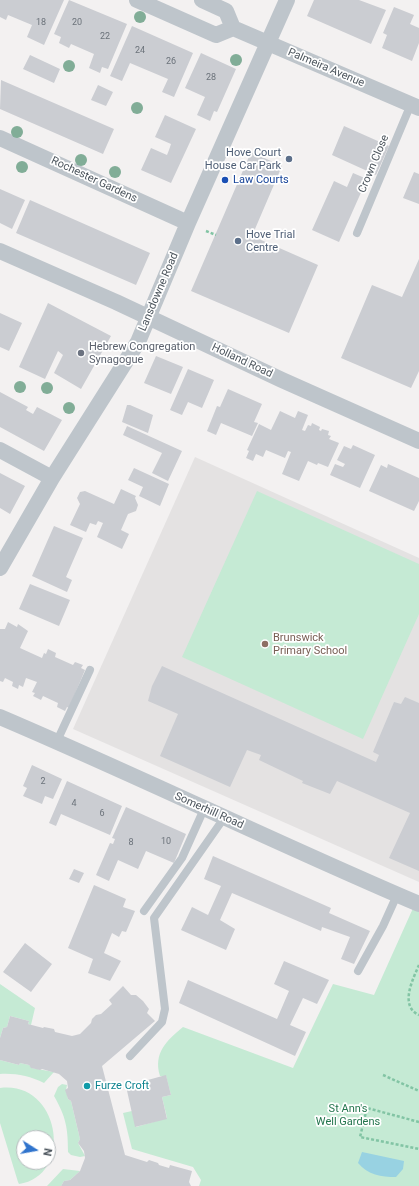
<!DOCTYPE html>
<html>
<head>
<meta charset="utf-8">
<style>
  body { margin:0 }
  #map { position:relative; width:419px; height:1186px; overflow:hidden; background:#f3f1f1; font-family:Roboto,sans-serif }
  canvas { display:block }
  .north { position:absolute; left:16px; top:1130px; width:40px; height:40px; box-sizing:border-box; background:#fff; border:1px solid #b7bbbe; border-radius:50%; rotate:101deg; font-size:11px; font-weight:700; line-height:16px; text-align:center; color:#4b545c }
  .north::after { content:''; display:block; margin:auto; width:14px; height:18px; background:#3074cd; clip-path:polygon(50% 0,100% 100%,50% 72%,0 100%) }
</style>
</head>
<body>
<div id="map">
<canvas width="419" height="1186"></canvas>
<div class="north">N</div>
</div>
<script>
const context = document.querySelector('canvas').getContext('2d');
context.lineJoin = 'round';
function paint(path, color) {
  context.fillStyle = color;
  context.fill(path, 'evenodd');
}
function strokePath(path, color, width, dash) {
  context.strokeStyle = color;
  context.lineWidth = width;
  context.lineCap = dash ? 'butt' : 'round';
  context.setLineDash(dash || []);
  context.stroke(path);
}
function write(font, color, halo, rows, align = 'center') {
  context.font = font + ' Roboto,sans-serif';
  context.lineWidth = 3.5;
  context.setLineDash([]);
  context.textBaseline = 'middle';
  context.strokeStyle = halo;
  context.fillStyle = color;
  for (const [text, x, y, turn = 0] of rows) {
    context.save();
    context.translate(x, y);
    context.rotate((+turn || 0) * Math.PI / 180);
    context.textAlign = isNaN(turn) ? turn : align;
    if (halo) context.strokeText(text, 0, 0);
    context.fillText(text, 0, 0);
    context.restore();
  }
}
paint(new Path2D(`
  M195 457 419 558V882L73 729Z`), '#e4e2e2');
paint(new Path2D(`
  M257 491 419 564V614L363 739 182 657Z
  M414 906 419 908V1186H199L201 1180 193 1167 132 1149 123 1113 132 1111 136 1127 167 1118 162 1097 171 1095 166 1076H160C153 1053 167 1040 183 1027L293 1068 333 984 374 995Z
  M0 984 35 1008 31 1025 28 1024 29 1021 10 1016 7 1027 3 1028 0 1038Z
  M0 1060 19 1065 20 1063 29 1065 32 1068 54 1072 44 1083C30 1076 15 1073 0 1074Z
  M62 1084 67 1085 66 1090 68 1099 71 1101 80 1139 78 1143 85 1156 80 1157 71 1155 68 1152C68 1128 66 1117 54 1096L58 1087Z
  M0 1088C60 1080 75 1176 19 1184L18 1182 0 1123ZM24 1138H48V1162H24Z
  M63 1169 80 1171 70 1180 64 1181 61 1186H47Z`), '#c5ead4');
paint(new Path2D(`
  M362 1152 404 1161 403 1169 396 1177C381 1177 368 1175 358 1163Z`), '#98d2e2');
paint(new Path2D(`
  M0 0H64L44 45 27 37 32 25 8 15 6 20 0 17Z
  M69 0 127 24 108 69 102 67 100 73 89 68 94 54 71 44 69 48 59 43 61 37 54 34Z
  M314 0H359L386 10 371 44 307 16Z
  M394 7 414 15 410 24 419 28V43L412 61 382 48 387 35 383 33Z
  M132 26 193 53 174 97 162 92 168 79 130 63 122 81 110 76Z
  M201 53 236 69 217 112 214 111 210 121 197 115 205 97 185 88Z
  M30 55 60 69 54 83 23 69Z
  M1 80 114 129 103 154 0 109Z
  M98 85 113 92 106 106 91 100Z
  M165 115 196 129 171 183 141 170 151 148 167 155 169 150 171 144 155 137Z
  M344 126 389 146 376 175 332 155Z
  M251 152 282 166 252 236 318 265 289 333 191 291Z
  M414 172 419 174V204L403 198Z
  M353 173 367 179 339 242 312 230 334 181 347 187Z
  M0 189 25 200 12 229 0 223Z
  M30 200 150 253 136 285 16 233Z
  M419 259V371L411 388 341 358 372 285 402 297Z
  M48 303 111 336 81 389 54 373 63 355 58 351 45 379 19 367Z
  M0 313 22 323 9 351 0 347Z
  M156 356 183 367 171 394 144 383Z
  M188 369 214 380 202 408 188 402 182 415 170 410Z
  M228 389 262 404 254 422 258 423 252 436 221 423 216 435 207 431 217 406 220 407Z
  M0 392 28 407 26 410 33 414 37 407 62 420 44 451 0 427Z
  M127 405H130L153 415 148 433 122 422Z
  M280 411 295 418 298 411 308 415 302 430 305 431 308 425 311 426 312 423 320 427 319 430 321 431 322 429 329 431 328 435 331 436 329 439 339 443 328 467 318 463 317 465 308 461 299 481 282 474 291 452 288 451 285 458 266 450 263 457 256 454 253 461 246 458 249 451 247 450 259 424 271 430Z
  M127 426 182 451 168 481 152 473 162 453 123 435Z
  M353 445 375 455 360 488 330 475 335 464 343 467 345 464 337 460 344 446 351 449Z
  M388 464 419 478V501L414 511 369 491 381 465 387 468Z
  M134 468 169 484 160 506 139 496 143 487 128 480Z
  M0 473 25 486 10 514 0 508Z
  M121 489 136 496 135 498 138 505 136 511 128 514 121 530 129 534 122 549 97 537 103 523 98 521 96 525 90 523 86 532 70 525 80 504 77 498 80 492 85 491 114 504Z
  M54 526 83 538 66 577 72 580 67 592 32 576Z
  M30 584 70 600 59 626 19 609Z
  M8 622 17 627 18 624 28 631 20 648 42 658 44 653 46 654 48 649 56 653 55 657 73 665 75 662 83 665 81 668 85 670 69 708 67 707 65 711 57 707 58 703 43 696 41 700 33 696 35 693 32 692 37 682 26 678 23 687 19 685 18 689 12 686 13 682 5 678 3 682 0 681V629H5Z
  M162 666 376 762 379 755 373 752 394 702 401 704 405 697 419 703V871L389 858 410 813 337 781 330 794 302 783 303 781 259 760 261 755 247 750 230 787 160 756 178 714 148 701 152 686Z
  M32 765 62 779 53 799 45 796 42 804 23 796 27 788 23 786Z
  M67 781 122 806 110 835 61 814 56 826 49 823Z
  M126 807 186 834 174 863 146 851 138 869 118 860 109 881 96 875 110 843 113 844 115 839 112 838Z
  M213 856 331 908 329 913 370 931 354 964 341 959 350 937 322 927 321 931 232 893 220 920 235 929 226 950 181 930 192 907 208 915 221 886 204 879Z
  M74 869 84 873 79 883 69 879Z
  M94 885 126 899 123 907 135 911 126 932 122 931 119 937 112 933 104 953 121 961 110 981 88 973 93 959 68 948Z
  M25 943 52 964 31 992 3 972Z
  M284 961 329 980 317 1004 303 998 290 1025 306 1032 295 1056 179 1003 188 980 277 1019 289 991 274 984Z
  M123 986 131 995H136L143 1001 149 1009 147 1013 155 1021 102 1066 125 1155 147 1162 149 1160 158 1163 159 1165 169 1168 170 1165 192 1171 189 1182 191 1186H61L64 1181 70 1180 80 1171 85 1158 84 1151 78 1143 80 1139 71 1101 68 1099 65 1090 68 1088 67 1081 59 1074 42 1069 40 1070 31 1068 29 1065 20 1063 19 1065 0 1060V1038L3 1028 7 1027 10 1016 29 1021 28 1024 43 1028 44 1027 54 1029 55 1032 72 1036 80 1034 91 1023 92 1019 96 1015 101 1014 112 1004 109 1000Z
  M166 1075 171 1095 162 1097 167 1119 135 1127 126 1086Z`), '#cbcdd2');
strokePath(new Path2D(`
  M206 231 216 235
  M419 965C413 979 399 1006 419 1015
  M383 1075 419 1091
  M419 1122 367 1108 360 1137 419 1149`), '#82c4a4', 2.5, [3, 2]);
strokePath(new Path2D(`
  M357 233 411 104
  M57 741 90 670
  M144 911 182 858 204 809
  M358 971 383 926 397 895
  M130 1056 162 1022 165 1009 154 918 224 818`), '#bec5cb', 8);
strokePath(new Path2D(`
  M137 0 216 35 233 28
  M202 0 226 11 233 28 419 108
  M0 138 188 223
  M0 251 116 302 282 380 419 441
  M0 450 52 478
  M0 568 52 478 138 342 188 223 287 0
  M0 717C141 777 278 844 419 904`), '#bec5cb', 16);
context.fillStyle = '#81ad97';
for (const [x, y] of [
  [140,17],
  [236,60],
  [69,66],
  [137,108],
  [17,132],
  [81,160],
  [22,167],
  [115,172],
  [20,387],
  [47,388],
  [69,408]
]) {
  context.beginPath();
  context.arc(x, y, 6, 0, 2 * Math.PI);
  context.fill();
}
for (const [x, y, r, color] of [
  [289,159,4,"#5c6f8a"],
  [225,180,4,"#1a4fb4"],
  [238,241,4,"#5c6f8a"],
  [81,353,4,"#6b7280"],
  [265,644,4,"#8d6e63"],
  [87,1086,4,"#0f9aa8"]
]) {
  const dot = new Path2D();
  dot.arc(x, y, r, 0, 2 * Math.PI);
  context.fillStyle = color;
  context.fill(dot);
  strokePath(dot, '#fff', 1.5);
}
write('9px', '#6b727a', null, [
  ["18",41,23],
  ["20",77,23],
  ["22",105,37],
  ["24",140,51],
  ["26",171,62],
  ["28",211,78],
  ["2",43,782],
  ["4",74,804],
  ["6",102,814],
  ["10",166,842],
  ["8",131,843]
]);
write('11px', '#4b545c', '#fff', [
  ["Palmeira Avenue",326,68,23],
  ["Crown Close",374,164,-67],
  ["Rochester Gardens",94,180,25],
  ["Lansdowne Road",159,292,-67],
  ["Holland Road",242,361,25],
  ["Somerhill Road",209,811,24]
]);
write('11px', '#4e5e75', '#fff', [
  ["Hove Court",281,153],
  ["House Car Park",281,166],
  ["Hove Trial",246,235,"left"],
  ["Centre",246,248,"left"]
], 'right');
write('11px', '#164399', '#fff', [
  ["Law Courts",233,180]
], 'left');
write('11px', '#5b616d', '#fff', [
  ["Hebrew Congregation",89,347],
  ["Synagogue",89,360]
], 'left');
write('11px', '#785e54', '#fff', [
  ["Brunswick",273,638],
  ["Primary School",273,651]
], 'left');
write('11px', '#0d838f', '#fff', [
  ["Furze Croft",95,1086]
], 'left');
write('11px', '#23754d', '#fff', [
  ["St Ann's",348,1109],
  ["Well Gardens",348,1122]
]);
</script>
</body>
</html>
